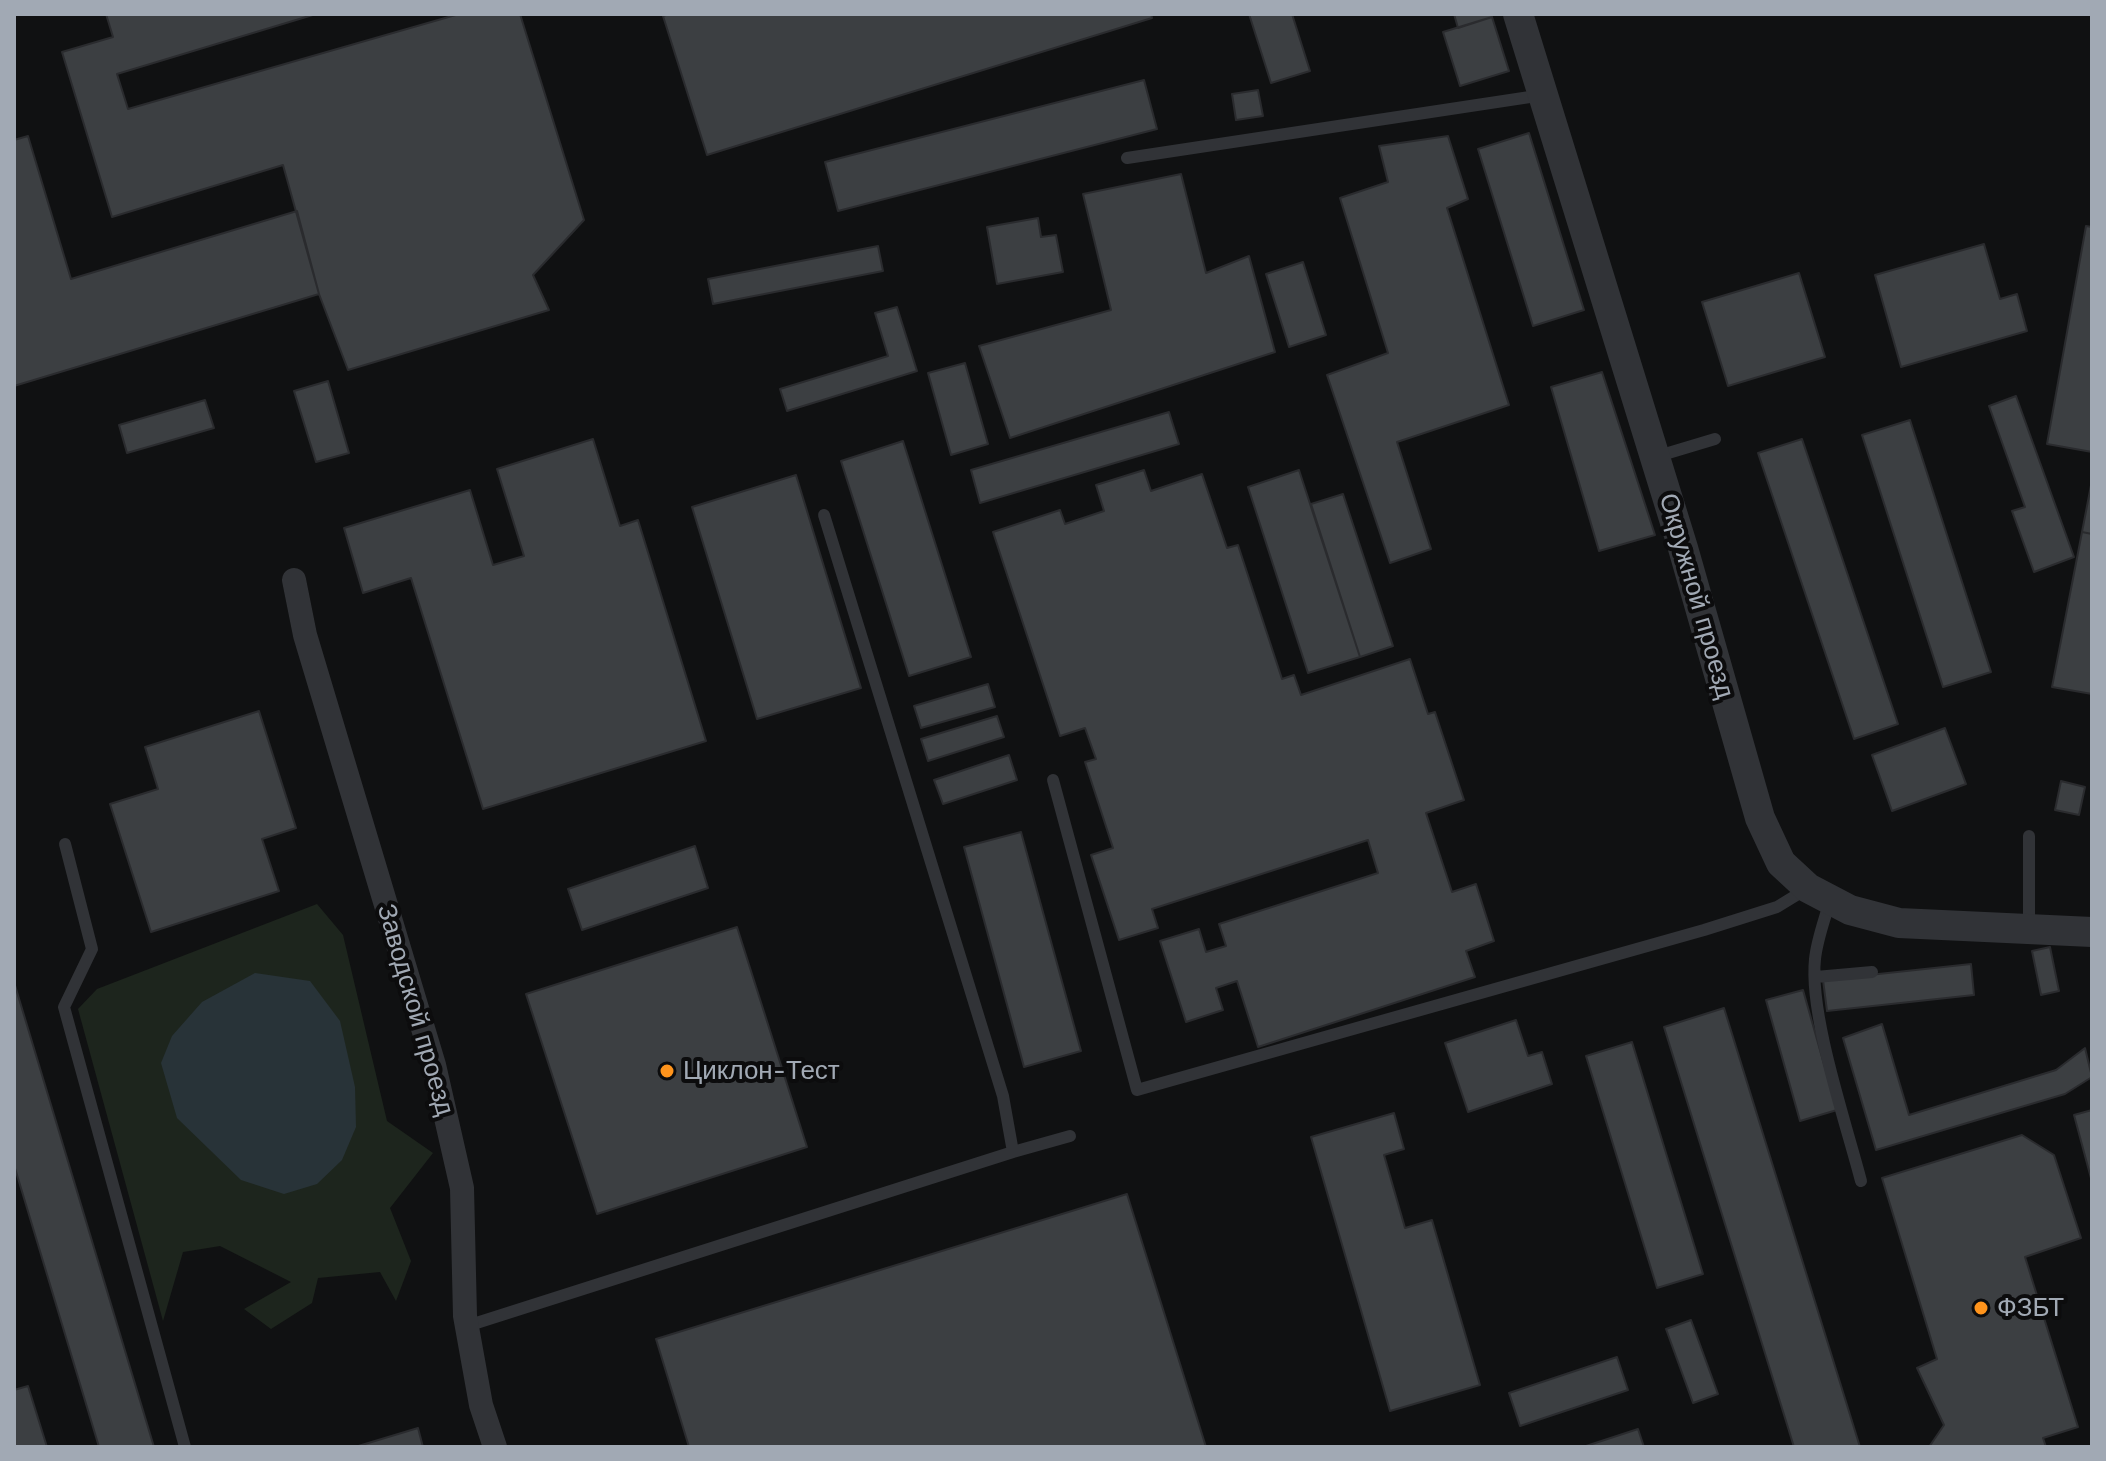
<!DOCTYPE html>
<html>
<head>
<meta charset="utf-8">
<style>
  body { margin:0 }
  #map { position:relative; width:2106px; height:1461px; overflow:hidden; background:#101112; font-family:"Work Sans",sans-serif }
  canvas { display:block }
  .frame { position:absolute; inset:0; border:16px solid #a1a9b4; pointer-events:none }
</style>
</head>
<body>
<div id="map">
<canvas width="2106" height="1461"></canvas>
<div class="frame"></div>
</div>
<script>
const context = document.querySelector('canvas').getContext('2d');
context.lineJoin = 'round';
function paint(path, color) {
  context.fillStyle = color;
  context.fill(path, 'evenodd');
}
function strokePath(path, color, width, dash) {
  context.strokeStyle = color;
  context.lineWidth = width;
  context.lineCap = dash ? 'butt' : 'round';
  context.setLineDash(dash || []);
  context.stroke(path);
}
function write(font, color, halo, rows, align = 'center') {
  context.font = font + ' "Work Sans",sans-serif';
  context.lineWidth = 8;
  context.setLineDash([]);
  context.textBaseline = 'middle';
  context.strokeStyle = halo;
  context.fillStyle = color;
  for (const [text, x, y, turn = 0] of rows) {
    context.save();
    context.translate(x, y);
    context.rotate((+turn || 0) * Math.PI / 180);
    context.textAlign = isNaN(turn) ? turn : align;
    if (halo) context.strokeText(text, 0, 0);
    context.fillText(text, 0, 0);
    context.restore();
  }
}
paint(new Path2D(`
  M317 904 343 935 387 1121 433 1153 390 1208 411 1261 396 1301 380 1272 318 1278 312 1303 271 1329 244 1309 291 1282 220 1246 183 1252 163 1321 78 1009 97 989Z`), '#1d251d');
paint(new Path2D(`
  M255 973 310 981 340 1021 355 1087 356 1127 342 1160 317 1184 284 1194 241 1180 177 1118 161 1063 172 1036 202 1002Z`), '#283338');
const building = new Path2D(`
  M106 14H316L117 74 128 109 459 14H520L584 220 533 275 549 310 348 370 319 294 283 165 112 217 62 52 113 37Z
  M669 14H1151L1152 18 707 155 663 16Z
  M1249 14H1292L1310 71 1271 83Z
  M1454 14H1491L1492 17 1458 28Z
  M1492 17 1509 71 1460 86 1443 32Z
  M1144 80 1157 129 838 211 825 162Z
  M1258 90 1263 116 1236 120 1232 94Z
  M1529 133 1584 310 1533 326 1478 149Z
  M28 136 71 279 297 211 319 294 14 386V140Z
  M1448 136 1468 199 1447 208 1509 405 1397 442 1431 549 1390 563 1327 375 1388 353 1340 198 1388 182 1379 146Z
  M1181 174 1206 273 1249 256 1275 352 1010 438 979 346 1111 310 1083 194Z
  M1038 218 1041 237 1056 235 1063 272 997 284 987 227Z
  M2086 226 2092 227V452L2047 444Z
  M1984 244 2000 299 2017 294 2027 331 1901 367 1875 275Z
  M878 246 883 271 713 304 708 279Z
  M1303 262 1326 335 1289 347 1266 274Z
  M1799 273 1825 357 1728 386 1702 302Z
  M897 307 917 371 787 411 780 389 888 356 875 313Z
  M965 363 988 444 951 455 928 373Z
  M1602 372 1655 535 1599 551 1551 387Z
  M328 381 349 453 316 462 294 391Z
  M2016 396 2074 557 2034 572 2012 511 2025 507 1989 406Z
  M205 400 214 428 127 453 119 425Z
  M1169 412 1179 444 980 503 971 470Z
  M1910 420 1991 672 1943 687 1862 435Z
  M593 439 620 526 638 520 706 741 483 809 411 578 363 593 344 528 470 490 493 565 524 556 497 469Z
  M1802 439 1898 724 1854 739 1758 453Z
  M903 441 971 657 909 676 841 461Z
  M1144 470 1151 491 1202 474 1227 548 1238 545 1282 679 1294 675 1301 695 1410 659 1428 714 1435 712 1464 800 1426 813 1452 892 1476 884 1494 941 1466 951 1475 977 1258 1047 1237 981 1216 988 1223 1010 1186 1022 1160 941 1199 929 1206 952 1226 946 1219 924 1378 873 1368 840 1152 909 1158 928 1119 940 1091 855 1113 848 1085 762 1096 759 1085 728 1060 736 993 532 1060 510 1065 524 1104 511 1096 485Z
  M1299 470 1360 657 1308 673 1248 487Z
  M796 475 861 688 757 719 692 507Z
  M2092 480V534L2082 532Z
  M1343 494 1393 646 1360 657 1311 504Z
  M2082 532 2092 534V694L2052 687Z
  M988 684 995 707 921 728 914 706Z
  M259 711 296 828 262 839 279 891 151 932 110 804 158 789 145 747Z
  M997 716 1004 737 928 761 921 739Z
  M1945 728 1966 784 1892 811 1872 755Z
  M1009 755 1017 780 943 804 934 780Z
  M2061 781 2085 787 2079 815 2055 810Z
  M1021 832 1081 1051 1024 1067 964 847Z
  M695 846 708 888 582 930 568 889Z
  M737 927 807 1147 597 1214 526 994Z
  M2050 947 2059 991 2041 995 2032 951Z
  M1971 964 1974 995 1827 1011 1823 980Z
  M14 982 154 1447H99L14 1165Z
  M1803 990 1837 1110 1800 1121 1766 1000Z
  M1724 1008 1860 1447H1794L1664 1027Z
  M1516 1020 1528 1056 1542 1052 1552 1084 1468 1112 1445 1043Z
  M1882 1024 1909 1115 2056 1070 2085 1048 2092 1077 2065 1094 1876 1150 1843 1038Z
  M1632 1042 1703 1274 1657 1288 1586 1056Z
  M2092 1110V1182L2074 1115Z
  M1394 1113 1404 1149 1384 1155 1405 1228 1432 1220 1480 1385 1390 1411 1311 1137Z
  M2022 1135 2054 1155 2081 1238 2025 1257 2078 1427 2043 1438 2046 1447H1929L1944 1425 1917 1368 1937 1359 1882 1178Z
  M1127 1194 1206 1447H689L656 1339Z
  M1691 1320 1718 1394 1693 1403 1666 1329Z
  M1617 1357 1628 1390 1520 1426 1509 1393Z
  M28 1386 47 1447H14V1390Z
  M418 1428 423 1447H355Z
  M1638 1429 1644 1447H1583Z`);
paint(building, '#3c3f42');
strokePath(building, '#2a2b2e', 2);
strokePath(new Path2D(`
  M1127 158 1543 95
  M1655 457 1715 439
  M1053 780 1137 1090 1704 930 1777 907 1808 888
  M2029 836V929
  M65 844 92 949 64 1007 185 1447
  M1830 900C1825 919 1817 939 1815 959 1809 1015 1846 1123 1861 1181
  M1816 977 1872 972
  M1013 1152 1070 1136
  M467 1326 1013 1152 1003 1096 824 515`), '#313337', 12);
strokePath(new Path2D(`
  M294 580 305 635 434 1065 462 1188 465 1316 481 1405 495 1447`), '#313337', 24);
strokePath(new Path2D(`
  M1518 14 1683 548 1760 818 1781 863 1808 888 1850 910 1899 923 2092 932`), '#313337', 30);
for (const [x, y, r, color] of [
  [667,1071,8,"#ff941c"],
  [1981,1308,8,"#ff941c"]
]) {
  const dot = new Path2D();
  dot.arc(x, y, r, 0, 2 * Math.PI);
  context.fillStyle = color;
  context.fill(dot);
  strokePath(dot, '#0c0c0d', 3);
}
write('26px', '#a1a9b4', '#0c0c0d', [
  ["Окружной проезд",1696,596,74],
  ["Заводской проезд",415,1010,74]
]);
write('26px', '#a1a9b4', '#0c0c0d', [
  ["Циклон-Тест",683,1071],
  ["ФЗБТ",1997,1308]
], 'left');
</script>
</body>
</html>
